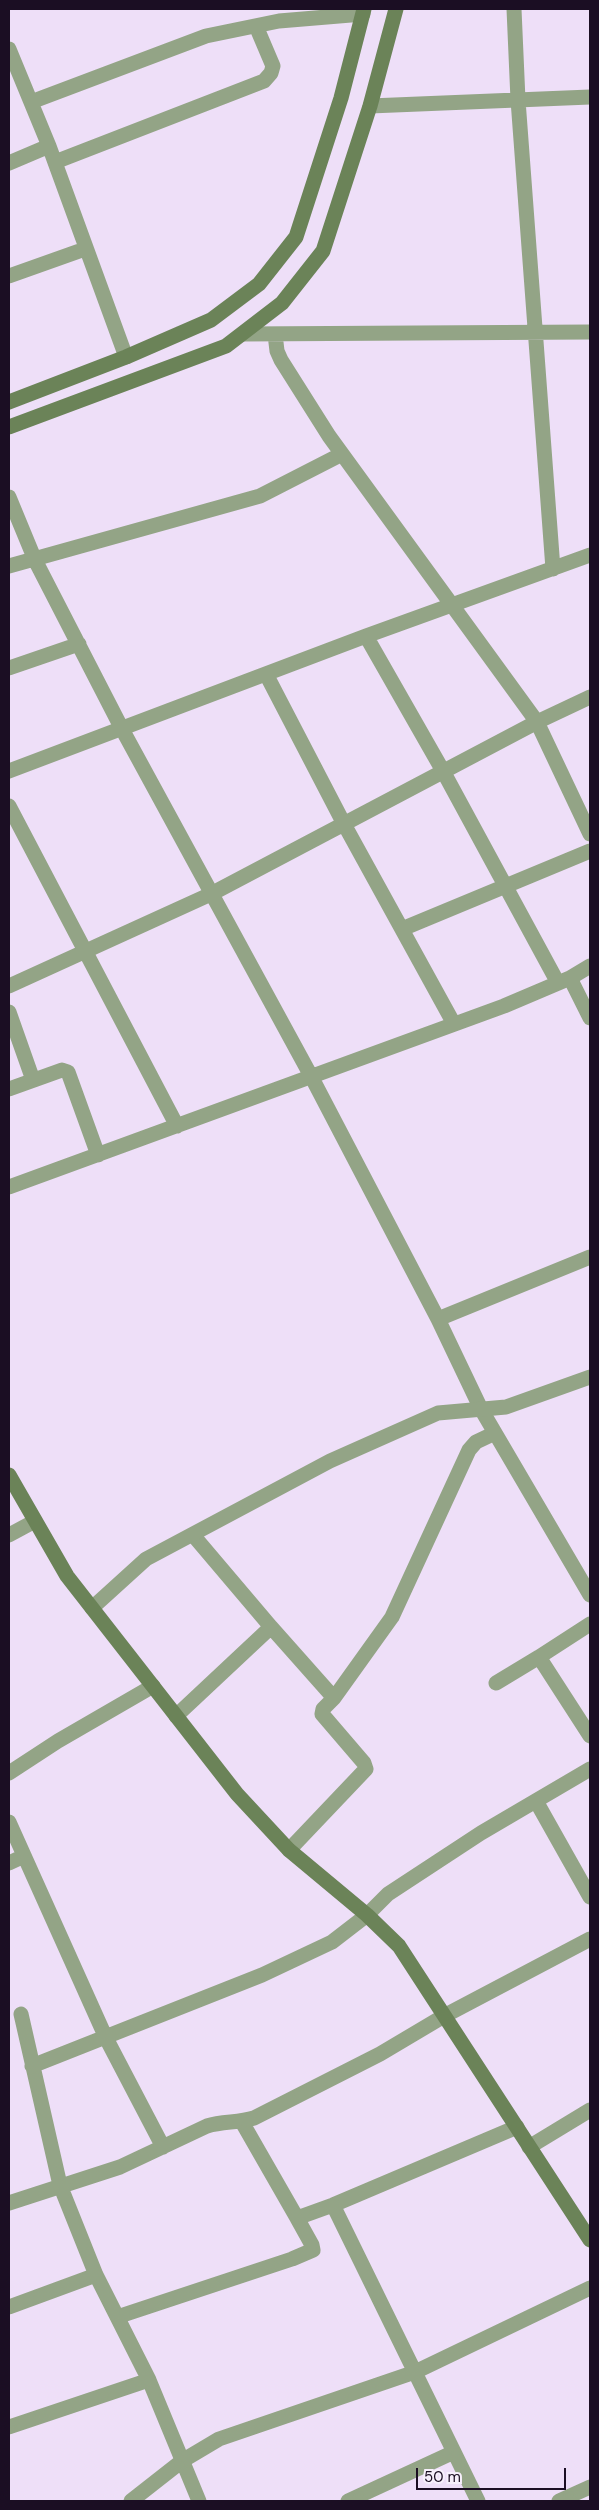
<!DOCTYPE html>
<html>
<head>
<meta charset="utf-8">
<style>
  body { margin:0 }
  #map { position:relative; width:599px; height:2510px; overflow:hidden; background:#eedff8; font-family:"DM Sans",sans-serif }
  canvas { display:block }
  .frame { position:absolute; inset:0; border:10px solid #1b0e23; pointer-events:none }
  .scale { position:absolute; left:416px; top:2468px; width:150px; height:22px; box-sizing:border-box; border:2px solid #1b0e23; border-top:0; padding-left:6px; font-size:15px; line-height:18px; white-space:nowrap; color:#1b0e23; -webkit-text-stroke:4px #f7f0fc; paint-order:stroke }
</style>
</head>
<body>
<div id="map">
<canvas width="599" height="2510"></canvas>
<div class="frame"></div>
<div class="scale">50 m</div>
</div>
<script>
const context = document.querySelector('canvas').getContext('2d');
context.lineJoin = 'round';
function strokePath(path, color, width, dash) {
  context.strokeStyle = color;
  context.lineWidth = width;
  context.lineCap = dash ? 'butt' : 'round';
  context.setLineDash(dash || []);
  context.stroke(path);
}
strokePath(new Path2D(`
  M514 9 518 100 553 569
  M9 49 49 146 126 357
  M31 102 206 36 279 21 363 14
  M370 106 590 97
  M55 162 264 81 271 73 273 66 256 26
  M9 163 49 146
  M9 276 85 249
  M243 334 590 332
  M275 334 277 351 281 360 329 436 537 722 590 834
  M9 497 35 560 122 729 311 1076 438 1319 481 1409 590 1595
  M9 566 260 496 342 454
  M366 636 443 771 558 983
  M9 668 79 644
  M266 674 344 824 454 1024
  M9 771 366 636 590 555
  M9 806 177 1126
  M402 929 590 851
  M570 978 590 1018
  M9 986 211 894 537 722 590 697
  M9 1012 33 1080
  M9 1089 62 1070 68 1072 98 1155
  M9 1187 504 1006 570 978 590 966
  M438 1319 590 1257
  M9 1535 35 1521
  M193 1535 271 1627 334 1698
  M590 1624 539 1657 590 1736
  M496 1683 539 1657
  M176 1716 271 1627
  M9 1773 58 1741 153 1686
  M536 1801 590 1897
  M9 1822 106 2038 163 2147
  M289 1850 366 1769 364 1763 322 1714 323 1709 334 1698 392 1617 469 1450 476 1442 495 1433
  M9 1863 24 1856
  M21 2014 60 2185 96 2275 149 2380 199 2501
  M32 2066 262 1975 332 1942 367 1915 388 1894 481 1833 590 1769
  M242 2122 297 2218 333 2205 517 2127
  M529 2147 590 2110
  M9 2203 120 2167 207 2126C223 2121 238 2123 254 2118L380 2054 444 2016 590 1939
  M333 2205 478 2501
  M9 2307 96 2275
  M117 2317 292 2259 313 2250 312 2245 297 2218
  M9 2427 149 2380
  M131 2501 182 2461 219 2439 415 2372 590 2288
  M348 2501 454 2452
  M559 2501 590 2487`), '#93a486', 15);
strokePath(new Path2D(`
  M92 1608 146 1559 330 1461 438 1413 506 1407 590 1377`), '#93a486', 15);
strokePath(new Path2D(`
  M9 402 126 357 211 320 259 284 296 237 341 98 364 9
  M9 427 226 346 282 303 323 251 370 106 396 9
  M9 1475 67 1576 237 1794 289 1850 367 1915 399 1946 590 2240`), '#6b8358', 15);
</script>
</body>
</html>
